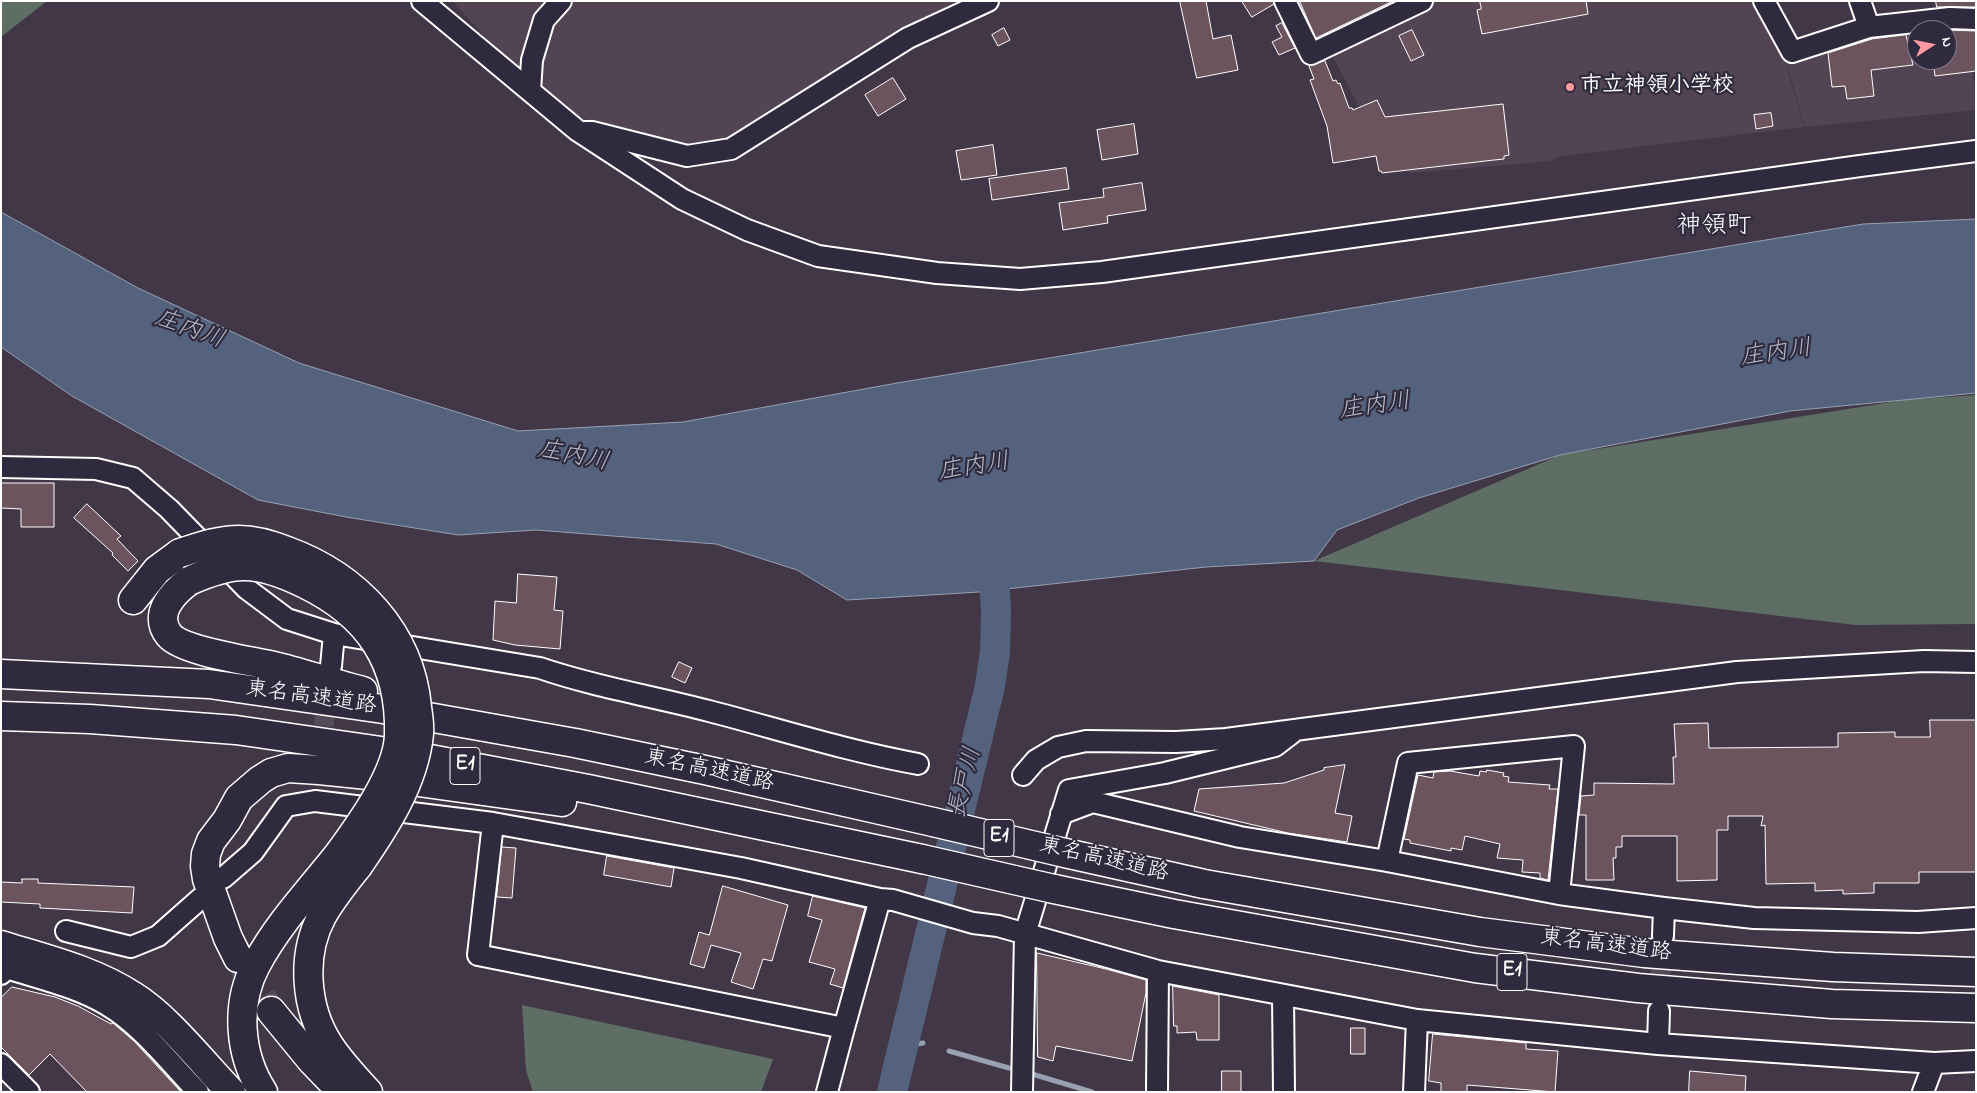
<!DOCTYPE html>
<html>
<head>
<meta charset="utf-8">
<style>
  body { margin:0 }
  #map { position:relative; width:1977px; height:1093px; overflow:hidden; background:#413747; font-family:"Indie Flower",sans-serif }
  canvas { display:block }
  .frame { position:absolute; inset:0; border:2px solid #fff; pointer-events:none }
  .north { position:absolute; left:1907px; top:20px; width:50px; height:50px; box-sizing:border-box; background:#2f2a3d; border:1px solid #827f8b; border-radius:50%; rotate:79deg; font-size:14px; font-weight:700; line-height:20px; text-align:center; color:#fff }
  .north::after { content:''; display:block; margin:auto; width:18px; height:22px; background:#ff9aa2; clip-path:polygon(50% 0,100% 100%,50% 72%,0 100%) }
</style>
</head>
<body>
<div id="map">
<canvas width="1977" height="1093"></canvas>
<div class="frame"></div>
<div class="north">N</div>
</div>
<script>
const context = document.querySelector('canvas').getContext('2d');
context.lineJoin = 'round';
function paint(path, color) {
  context.fillStyle = color;
  context.fill(path, 'evenodd');
}
function strokePath(path, color, width, dash) {
  context.strokeStyle = color;
  context.lineWidth = width;
  context.lineCap = dash ? 'butt' : 'round';
  context.setLineDash(dash || []);
  context.stroke(path);
}
function write(font, color, halo, rows, align = 'center') {
  context.font = font + ' "Indie Flower","Klee One",sans-serif';
  context.lineWidth = 4.5;
  context.setLineDash([]);
  context.textBaseline = 'middle';
  context.strokeStyle = halo;
  context.fillStyle = color;
  for (const [text, x, y, turn = 0] of rows) {
    context.save();
    context.translate(x, y);
    context.rotate((+turn || 0) * Math.PI / 180);
    context.textAlign = isNaN(turn) ? turn : align;
    if (halo) context.strokeText(text, 0, 0);
    context.fillText(text, 0, 0);
    context.restore();
  }
}
paint(new Path2D(`
  M452 1H963L902 30 727 141 691 149 642 137 569 114 515 69Z
  M1436 1H1754L1784 58 1804 127 1562 156 1551 161 1410 173 1403 116 1368 124 1331 53Z
  M1945 23 1966 26 1976 96V110L1805 127 1785 58 1871 34ZM1917 30H1947V60H1917Z`), '#524452');
paint(new Path2D(`
  M1 1H47L1 37Z
  M1976 395V624L1856 625 1314 561 1560 455 1904 400Z
  M522 1005 773 1059 761 1092H533L526 1070Z`), '#5e6e64');
const water = new Path2D(`
  M1 212 138 288 299 363 518 431 683 422 897 383 1863 224 1976 219V393L1790 411 1560 455 1419 498 1337 530 1314 561 1206 567 979 592 847 600 797 570 716 544 536 530 458 535 346 517 258 500 72 396 1 347Z`);
paint(water, '#54627e');
strokePath(water, '#98a1b2', 1);
strokePath(new Path2D(`
  M903 1046 923 1043
  M949 1051 1009 1068
  M1032 1074 1092 1092`), '#98a1b2', 5);
strokePath(new Path2D(`
  M892 1092 990 686 995 652 996 611 992 549`), '#54627e', 30);
const building = new Path2D(`
  M1180 1H1206L1213 39 1231 35 1238 70 1197 78Z
  M1242 1H1273L1274 4 1252 17Z
  M1300 1H1393L1316 38Z
  M1480 1H1586L1588 14 1482 34 1477 10 1481 9Z
  M1936 1H1976V7H1937Z
  M1282 23 1295 48 1279 55 1272 42 1282 37 1276 26Z
  M1004 28 1010 40 998 46 992 35Z
  M1412 30 1424 55 1411 61 1399 36Z
  M1947 30 1976 31V71L1935 76 1933 60H1947Z
  M1906 35 1913 65 1871 70 1874 96 1847 99 1845 86 1832 87 1828 53 1872 39Z
  M1325 61 1333 81 1336 80 1338 84 1340 83 1349 108H1352L1353 110 1377 100 1385 117 1503 104 1509 155 1504 156V159L1494 160 1382 173 1381 171H1379L1376 156 1333 163 1327 126 1310 80 1314 79 1309 66Z
  M893 78 906 99 878 116 865 95Z
  M1771 113 1773 126 1756 129 1754 115Z
  M1134 124 1138 154 1102 160 1097 130Z
  M993 145 997 175 961 180 956 151Z
  M1066 168 1069 189 992 200 989 179Z
  M1142 183 1146 210 1107 216 1108 223 1063 230 1059 203 1104 197 1103 189Z
  M1 483H54V527H21V509L1 508Z
  M87 504 121 536 117 539 138 561 128 571 112 555 113 553 74 518Z
  M518 574 557 577 554 610 563 611 560 649 515 645 493 640 495 601 516 603Z
  M679 662 692 668 685 683 672 677Z
  M1930 720H1976V872H1919V883H1874V893L1843 894V890L1815 891V883L1766 884 1765 825 1761 826 1763 816H1728V830H1717V880L1677 881V836H1622V847H1616V858H1613L1614 880H1586V815H1579L1581 796 1594 795V783L1674 784 1673 757H1676L1674 724 1708 723 1709 748 1838 747V733L1895 732V737H1930Z
  M1345 765 1335 813 1352 816 1347 842 1288 833 1194 811 1199 789 1284 783 1324 770V768Z
  M1487 770 1504 773 1503 776 1509 777 1508 782 1550 785 1549 789H1558L1548 880 1540 878V873L1522 872 1523 860 1497 858 1500 844 1465 836 1462 850 1451 848V851L1410 843V840L1404 839 1418 775 1433 778 1434 772 1450 771 1479 776 1480 771 1486 772Z
  M502 847 516 848 512 898 497 897Z
  M607 856 674 868 671 887 604 875Z
  M22 879H38V883L134 887 132 913 40 908V904L1 902V882L22 883Z
  M723 886 788 905 772 961 763 959 753 989 731 982 741 953 711 945 704 968 690 964 699 932 709 935Z
  M813 896 865 908 843 988 830 984 835 969 809 962 822 920 808 916Z
  M1037 953 1106 969 1146 980V993L1132 1061 1056 1046 1053 1061 1038 1057Z
  M1173 986 1219 995V1040H1197L1196 1032 1177 1033V1026H1174Z
  M12 987 55 997 78 1006 111 1024 113 1023 134 1041 181 1092H87L50 1054 29 1075 1 1047V998Z
  M1351 1028H1365V1054H1351Z
  M1433 1034 1526 1043V1049L1558 1051 1555 1092 1467 1085V1092H1441V1083L1429 1081Z
  M1222 1071H1241V1092H1222Z
  M1690 1071 1746 1076 1745 1092H1689Z`);
paint(building, '#6c545e');
strokePath(building, '#fff', 1);
strokePath(new Path2D(`
  M320 756 328 688
  M1659 1004 1663 940`), '#544b59', 20, [20, 10]);
strokePath(new Path2D(`
  M240 961 271 1011`), '#544b59', 28, [28, 14]);
const minor = new Path2D(`
  M422 1 578 131 682 199 747 230 818 256 937 273 1020 279 1102 272 1860 166 1976 151
  M1285 1 1311 54 1422 1
  M1764 1 1792 52 1869 27 1950 18 1976 19
  M1860 1 1869 27
  M530 91 532 60 544 20 561 1
  M585 132H592L687 156 731 149 908 38 988 1
  M1 467 96 469 133 478 169 509 247 589 287 619 334 634 540 668C595 687 652 696 709 711 778 729 847 751 918 764
  M331 666 334 634
  M1023 775 1036 760 1058 747 1086 741 1176 742 1226 739 1737 672 1924 661 1976 662
  M1061 814 1093 802 1240 837 1387 861 1559 894 1664 908 1754 918 1918 922 1976 918
  M493 823 478 955 844 1028 880 899
  M1387 861 1408 763 1574 746 1559 894
  M223 878 253 852 286 806 315 801 493 823 741 868 880 899 893 900 973 923 998 926 1158 971 1417 1020 1658 1044 1934 1063 1976 1061
  M66 931 131 947 158 936 201 898
  M1663 936 1664 908
  M1 974 7 968C41 979 77 987 107 1005 141 1025 170 1063 198 1092
  M1283 996 1284 1092
  M1658 1044 1659 1011
  M1 1064 29 1092
  M827 1092 844 1028
  M1022 1092 1025 934 1069 790 1165 773 1275 746 1292 733
  M1157 1092 1158 971
  M1414 1092 1417 1020
  M1923 1092 1934 1063`);
const highway = new Path2D(`
  M189 581C174 592 152 614 169 635 183 652 254 661 278 667 307 674 334 684 363 691
  M133 600 157 570 180 553
  M1 674 209 684 383 709 575 743 705 770 933 822
  M1 716 90 719 236 730 409 755 588 789 922 859
  M1065 853 1204 884 1480 932 1644 953 1833 967 1976 972
  M358 866C345 882 332 898 322 916 301 955 305 1008 329 1045 340 1062 354 1077 368 1092
  M1054 889 1174 914 1475 968 1638 988 1832 1004 1976 1008
  M1 945C46 959 93 970 133 996 167 1017 202 1062 231 1092
  M238 958 228 938 207 879 205 866 206 854 211 841 227 820 239 798 260 780 271 773 288 768 319 770 368 775 562 802
  M271 1011 312 1061 342 1092
  M263 1092C239 1055 235 1004 256 965 277 925 310 890 338 855`);
strokePath(minor, '#fff', 24);
strokePath(highway, '#fff', 31);
strokePath(minor, '#2f2a3d', 20);
strokePath(highway, '#2f2a3d', 28);
const highwayBridge = new Path2D(`
  M180 553C199 547 218 540 239 540 254 540 272 545 287 551 356 576 410 632 417 707 418 716 420 725 419 734 414 783 385 827 358 866
  M189 581C207 573 225 566 244 566 265 566 287 575 305 584 369 615 401 663 399 735 398 773 360 825 338 855
  M933 822 1065 853
  M922 859 1054 889`);
strokePath(highwayBridge, '#fff', 31, []);
strokePath(highwayBridge, '#2f2a3d', 28);
for (const [x, y, r, color] of [
  [1570,87,5,"#ff9aa2"]
]) {
  const dot = new Path2D();
  dot.arc(x, y, r, 0, 2 * Math.PI);
  context.fillStyle = color;
  context.fill(dot);
  strokePath(dot, '#2f2a3d', 2);
}
for (const [x, y, w] of [
  [465,766,30],
  [999,838,30],
  [1512,972,30]
]) {
  const box = new Path2D();
  box.roundRect(x - w / 2, y - 18.5, w, 37, 4);
  context.fillStyle = '#2f2a3d';
  context.fill(box);
  strokePath(box, '#fff', 1);
}
write('bold 21px', '#fff', null, [
  ["E1",465,766],
  ["E1",999,838],
  ["E1",1512,972]
]);
write('bold 22px', '#fff', '#2f2a3d', [
  ["市立神領小学校",1580,87]
], 'left');
write('22px', '#fff', '#2f2a3d', [
  ["東名高速道路",311,699,8],
  ["東名高速道路",709,772,12],
  ["東名高速道路",1104,861,13],
  ["東名高速道路",1606,947,7]
]);
write('italic 24px', '#b2b8c5', '#2f2a3d', [
  ["庄内川",189,331,20],
  ["庄内川",1776,355,-8],
  ["庄内川",1375,408,-8],
  ["庄内川",573,458,11],
  ["庄内川",974,469,-9],
  ["長戸川",967,783,-76]
]);
write('25px', '#fff', '#2f2a3d', [
  ["神領町",1714,228]
]);
</script>
</body>
</html>
